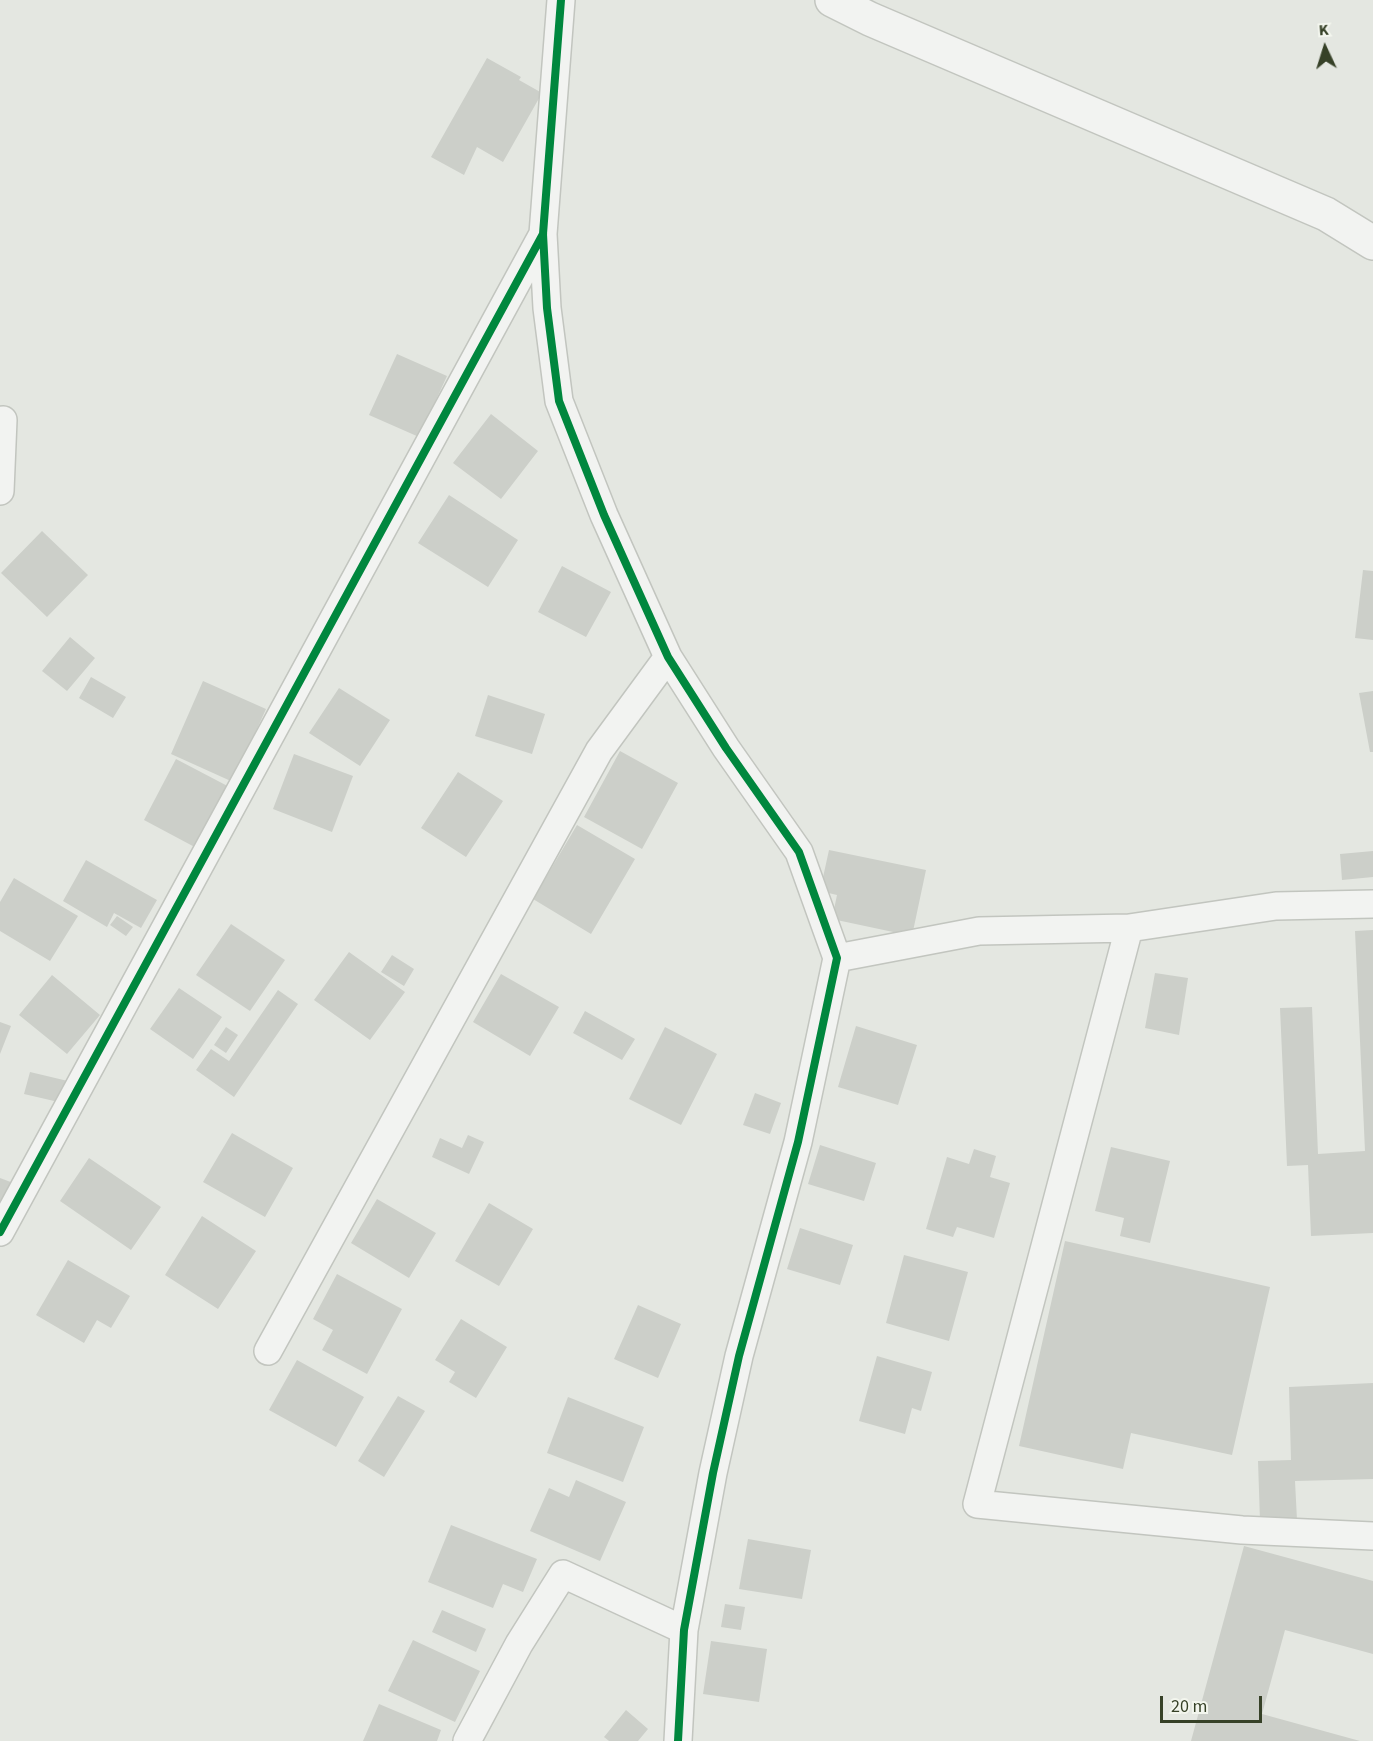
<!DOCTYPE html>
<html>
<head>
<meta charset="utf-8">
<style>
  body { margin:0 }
  #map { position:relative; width:1373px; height:1741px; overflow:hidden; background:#e4e7e1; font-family:"Source Sans 3",sans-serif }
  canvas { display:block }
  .north { position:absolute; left:1295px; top:18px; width:60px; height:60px; -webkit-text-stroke:4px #f3f6ee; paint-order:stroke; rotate:356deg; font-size:16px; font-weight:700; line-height:24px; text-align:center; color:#364127 }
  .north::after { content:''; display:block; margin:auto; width:21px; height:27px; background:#364127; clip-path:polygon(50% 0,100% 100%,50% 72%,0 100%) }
  .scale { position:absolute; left:1160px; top:1696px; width:102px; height:27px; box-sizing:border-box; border:3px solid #364127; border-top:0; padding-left:8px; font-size:18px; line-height:21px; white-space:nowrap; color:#364127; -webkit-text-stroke:4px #f3f6ee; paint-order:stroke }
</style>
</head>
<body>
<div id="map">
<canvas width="1373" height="1741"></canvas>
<div class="north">K</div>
<div class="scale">20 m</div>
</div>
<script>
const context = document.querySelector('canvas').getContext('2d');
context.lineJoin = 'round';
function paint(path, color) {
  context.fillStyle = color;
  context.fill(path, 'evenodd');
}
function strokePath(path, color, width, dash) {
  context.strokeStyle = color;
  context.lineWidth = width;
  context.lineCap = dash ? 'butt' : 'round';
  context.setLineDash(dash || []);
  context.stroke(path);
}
paint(new Path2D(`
  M487 58 521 77 519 80 542 93 503 162 477 147 464 175 431 157Z
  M397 354 447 376 419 437 369 415Z
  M491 414 538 451 501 499 453 463Z
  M449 495 518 540 488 587 418 543Z
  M42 531 88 575 47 617 1 573Z
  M562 566 611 592 586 637 538 612Z
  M1363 570 1373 571V640L1355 638Z
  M70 637 95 658 67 691 42 671Z
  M91 677 126 697 113 718 79 698Z
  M203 681 266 709 233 782 171 754Z
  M339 688 390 720 360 766 309 733Z
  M1373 691V752H1370L1359 693Z
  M488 695 545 714 532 754 475 736Z
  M620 751 678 783 642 849 584 817Z
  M294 754 353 776 332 832 273 809Z
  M176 759 237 791 204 852 144 820Z
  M458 772 503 801 466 857 421 828Z
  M577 825 635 859 591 934 533 899Z
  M829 850 926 870 912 936 832 919 837 895 820 891Z
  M1373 851V877L1342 880 1340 854Z
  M86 860 157 900 141 928 114 913 107 927 63 901Z
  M14 878 78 916 50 961 0 931V902Z
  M117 916 133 927 126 936 110 925Z
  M231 924 285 960 250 1011 196 975Z
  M1373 930V1233L1311 1236 1308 1165 1287 1166 1280 1008 1312 1007 1318 1154 1365 1151 1355 931Z
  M349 952 405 992 370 1040 314 1000Z
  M392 955 414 969 404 986 381 972Z
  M1155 973 1188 978 1179 1035 1145 1028Z
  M501 974 559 1007 530 1056 473 1022Z
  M52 975 100 1015 67 1054 19 1015Z
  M179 988 222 1017 193 1059 150 1029Z
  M278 990 298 1004 234 1097 196 1070 211 1049 229 1061Z
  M585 1011 635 1039 622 1060 573 1033Z
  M0 1022 11 1026 0 1054Z
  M856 1026 917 1045 898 1105 838 1087Z
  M226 1027 238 1035 226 1053 214 1045Z
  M665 1027 717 1054 681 1125 629 1099Z
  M30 1072 72 1082 67 1104 24 1094Z
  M755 1093 781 1103 770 1134 743 1125Z
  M232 1133 293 1168 265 1217 203 1182Z
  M468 1135 484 1142 469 1174 432 1157 440 1138 462 1148Z
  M820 1145 876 1163 864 1201 808 1184Z
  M1111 1147 1170 1161 1150 1243 1120 1236 1124 1218 1095 1211Z
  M974 1149 996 1156 990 1177 1010 1183 994 1238 957 1227 953 1237 926 1229 947 1157 969 1164Z
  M89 1158 161 1207 131 1250 60 1201Z
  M0 1178 16 1184 8 1204 0 1201Z
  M377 1199 436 1233 409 1278 351 1243Z
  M489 1203 533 1229 499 1286 455 1261Z
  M202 1216 256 1251 218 1309 165 1275Z
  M800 1228 853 1245 840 1285 787 1269Z
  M1065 1241 1270 1287 1232 1455 1131 1433 1123 1469 1019 1446Z
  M904 1255 968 1272 949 1341 886 1323Z
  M68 1260 130 1296 111 1328 97 1320 84 1343 36 1315Z
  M337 1274 402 1309 367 1374 322 1350 333 1330 313 1319Z
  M638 1305 681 1324 658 1378 614 1359Z
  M461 1319 507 1347 476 1398 449 1382 455 1372 435 1360Z
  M877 1356 932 1372 921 1411 912 1408 905 1434 859 1421Z
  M297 1360 364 1397 336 1447 269 1410Z
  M1373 1383V1479L1295 1481 1297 1520 1260 1521 1258 1461 1291 1460 1289 1387Z
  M398 1396 425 1411 384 1477 358 1461Z
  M568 1397 644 1427 623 1482 547 1453Z
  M576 1480 626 1502 600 1561 530 1531 549 1488 569 1497Z
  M451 1525 537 1559 523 1592 503 1584 493 1608 428 1582Z
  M748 1539 811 1550 802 1599 739 1589Z
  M1244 1546 1373 1581V1654L1285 1630 1262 1714 1360 1741H1191Z
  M725 1604 745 1607 741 1630 721 1627Z
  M442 1610 486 1629 476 1652 432 1632Z
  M413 1640 480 1671 455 1722 388 1691Z
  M711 1641 767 1649 759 1702 703 1694Z
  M379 1704 441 1730 437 1741H363Z
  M626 1710 648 1729 638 1741H609L604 1737Z`), '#cccfc9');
const minor = new Path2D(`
  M561 0 543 234 547 308 559 401 604 515 668 657 726 748 799 852 837 958 798 1142 739 1356 713 1473 684 1630 678 1741
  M0 491 3 420
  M1129 928 977 1504 1242 1530 1373 1536
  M837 958 979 931 1129 928 1276 906 1373 904
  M0 1232 543 234
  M268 1351 599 751 668 657
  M467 1741 519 1644 563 1574 684 1630`);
const tertiary = new Path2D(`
  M832 0 870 19 1326 214 1373 243`);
strokePath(minor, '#c2c5bf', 30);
strokePath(tertiary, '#c2c5bf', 36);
strokePath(minor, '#f2f3f1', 27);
strokePath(tertiary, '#f2f3f1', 33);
strokePath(new Path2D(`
  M561 0 543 234 547 308 559 401 604 515 668 657 726 748 799 852 837 958 798 1142 739 1356 713 1473 684 1630 678 1741
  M0 1232 543 234`), '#00873e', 8);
</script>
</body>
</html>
